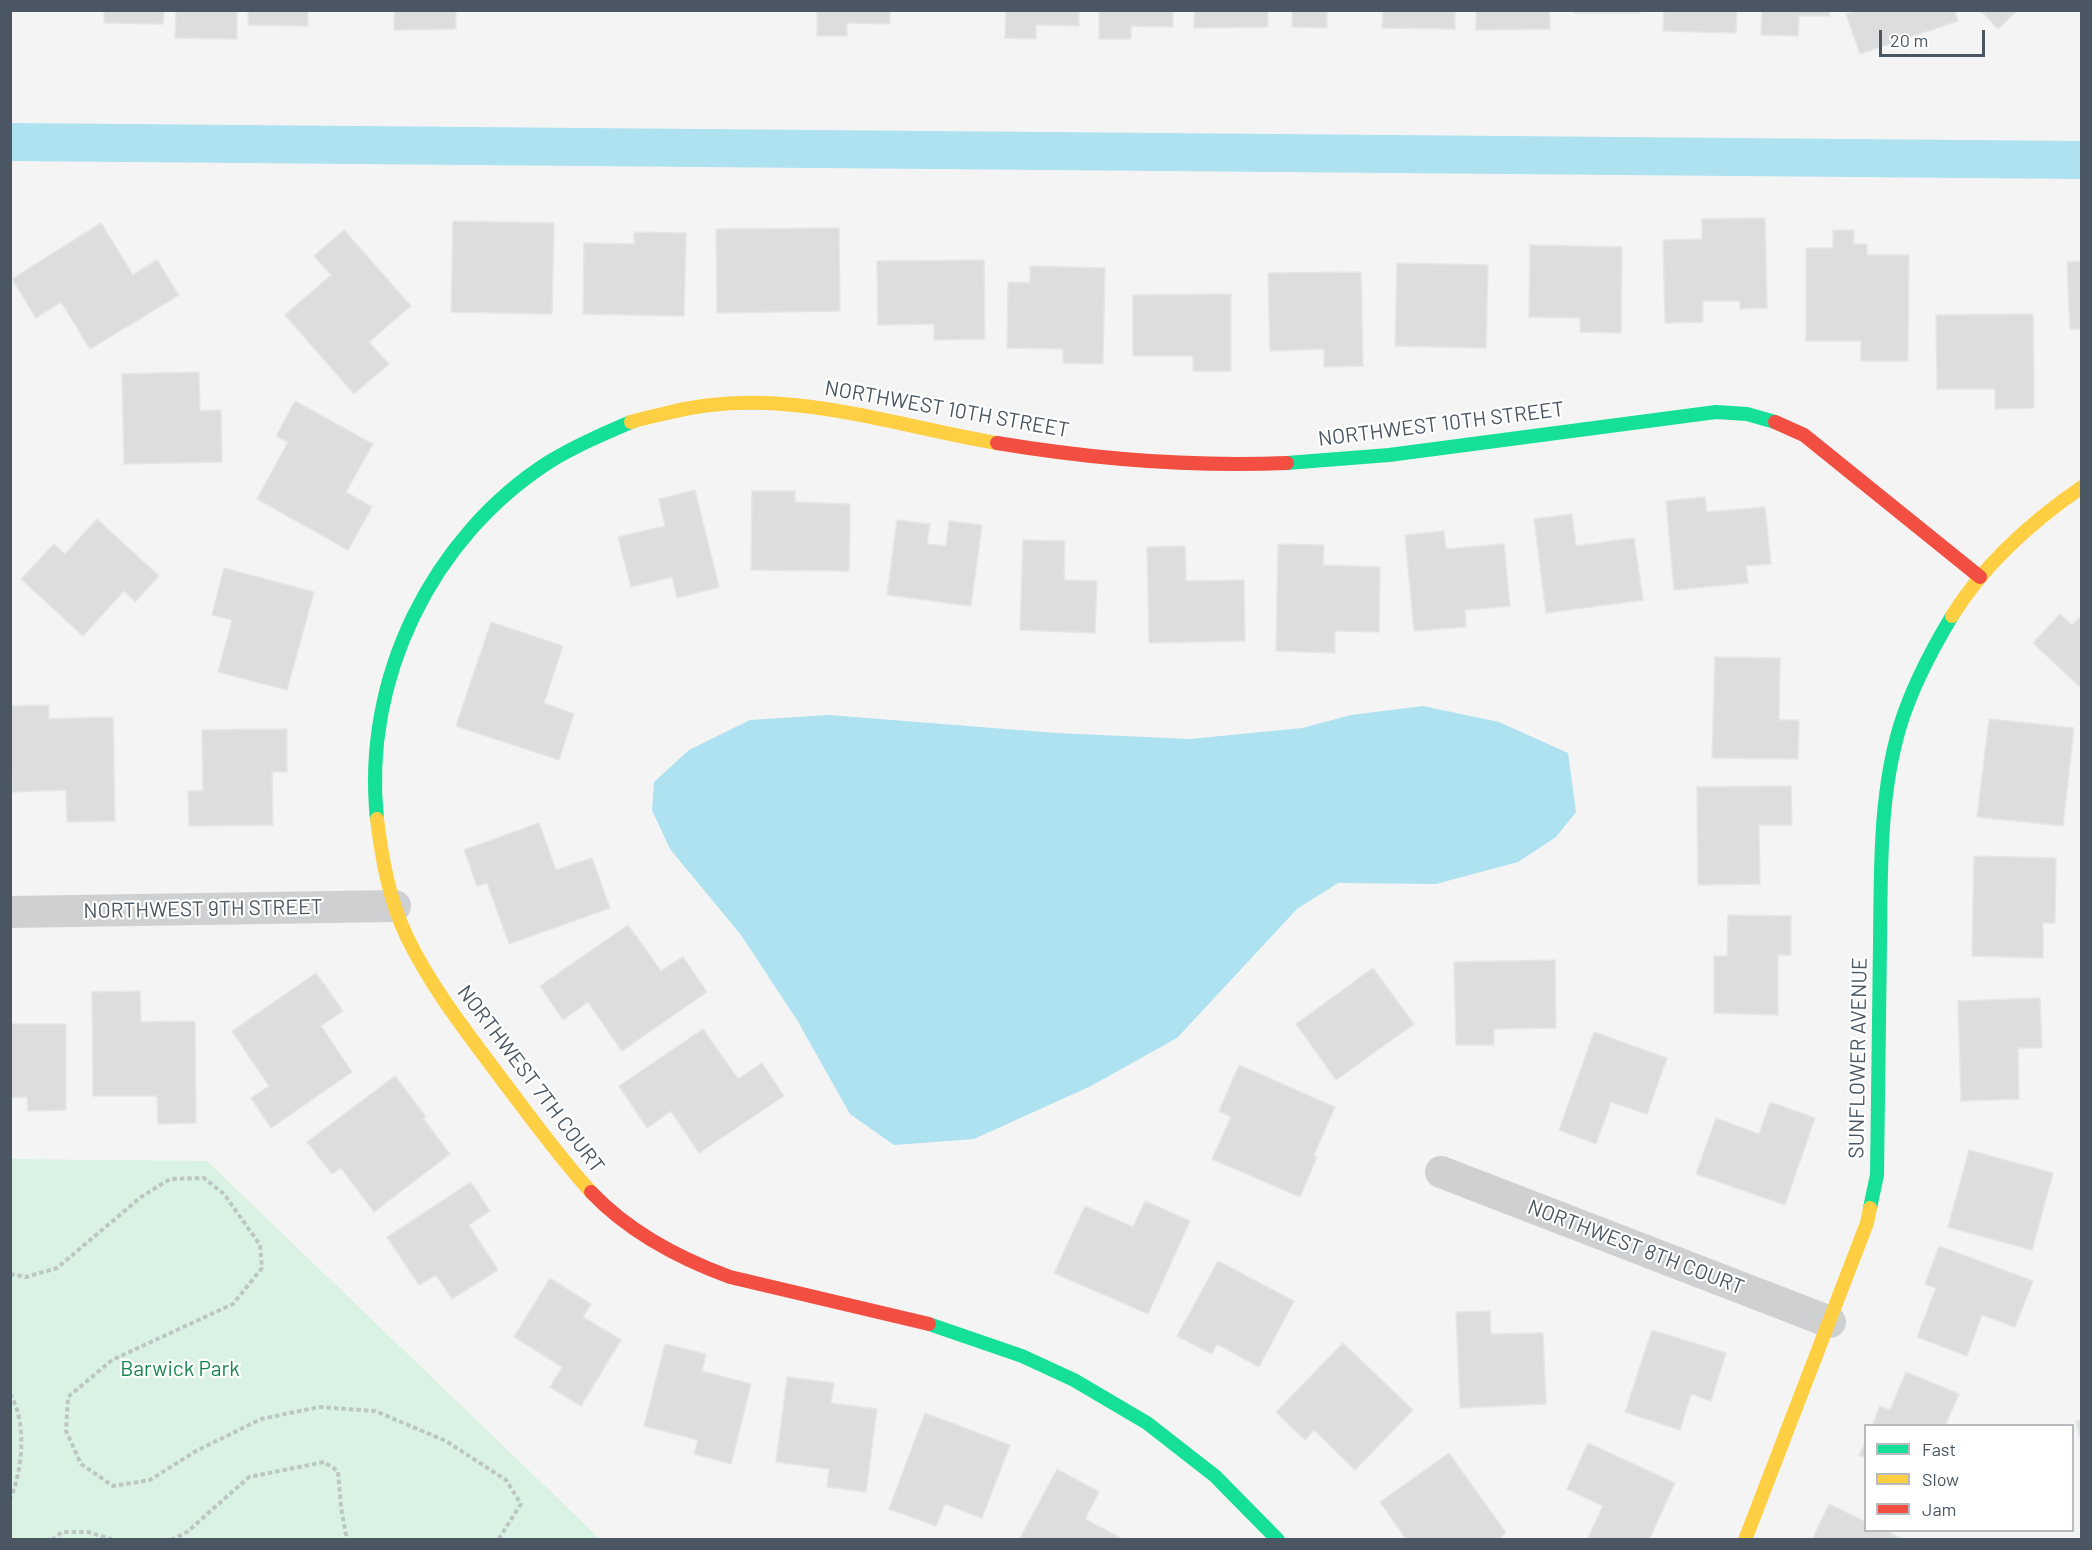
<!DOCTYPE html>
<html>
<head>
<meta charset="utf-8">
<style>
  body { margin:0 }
  #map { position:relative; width:2092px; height:1550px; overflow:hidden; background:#f4f4f4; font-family:Barlow,sans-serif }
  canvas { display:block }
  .frame { position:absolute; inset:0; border:12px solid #4a5661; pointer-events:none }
  .legend { position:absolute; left:1864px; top:1424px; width:210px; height:108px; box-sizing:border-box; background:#fff; border:2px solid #b7bbc0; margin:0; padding:8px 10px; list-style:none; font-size:18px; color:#4a5661 }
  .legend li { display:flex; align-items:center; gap:12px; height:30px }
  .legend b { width:30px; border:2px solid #b7bbc0 }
  .scale { position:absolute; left:1879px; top:30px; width:106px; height:27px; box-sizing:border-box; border:3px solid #4a5661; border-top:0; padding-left:8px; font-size:18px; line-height:21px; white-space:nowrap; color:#4a5661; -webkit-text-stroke:4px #fff; paint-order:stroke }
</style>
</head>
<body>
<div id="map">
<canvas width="2092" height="1550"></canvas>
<div class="frame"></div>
<ul class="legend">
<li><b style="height:8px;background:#16e098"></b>Fast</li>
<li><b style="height:8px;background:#ffcf43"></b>Slow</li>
<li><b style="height:8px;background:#f24e42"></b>Jam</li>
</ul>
<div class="scale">20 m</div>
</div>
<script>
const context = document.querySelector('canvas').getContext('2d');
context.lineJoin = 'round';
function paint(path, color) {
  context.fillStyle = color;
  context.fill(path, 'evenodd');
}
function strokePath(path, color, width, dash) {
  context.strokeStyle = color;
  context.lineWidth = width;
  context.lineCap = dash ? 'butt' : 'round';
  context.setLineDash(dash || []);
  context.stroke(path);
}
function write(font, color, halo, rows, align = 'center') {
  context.font = font + ' Barlow,sans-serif';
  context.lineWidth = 4.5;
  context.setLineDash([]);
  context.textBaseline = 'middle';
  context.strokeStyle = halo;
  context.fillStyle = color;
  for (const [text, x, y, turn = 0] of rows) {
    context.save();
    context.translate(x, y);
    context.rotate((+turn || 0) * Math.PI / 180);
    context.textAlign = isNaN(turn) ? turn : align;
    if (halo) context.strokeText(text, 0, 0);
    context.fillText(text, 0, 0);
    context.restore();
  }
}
paint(new Path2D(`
  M11 1159 207 1161 600 1539H11Z`), '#d9f2e3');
paint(new Path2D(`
  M1423 706 1499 722 1568 753 1576 812 1556 837 1518 862 1436 884 1338 883 1297 909 1177 1038 1091 1086 974 1139 894 1145 850 1114 797 1020 741 935 670 849 652 810 654 782 689 750 750 720 829 715 1056 733 1190 739 1302 728 1351 715Z`), '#aee2f0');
strokePath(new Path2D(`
  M10 142 2082 160`), '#aee2f0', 38);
const building = new Path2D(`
  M104 10H164L163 24 104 23Z
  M176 10H237V39L175 38Z
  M248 10H308V26L248 25Z
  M394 10H456V29L394 30Z
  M817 10H890V24L847 23V36H817Z
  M1006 10H1079V26L1036 25V39L1005 38Z
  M1099 10H1173V27L1131 26V39H1099Z
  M1194 10H1268V27L1194 28Z
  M1292 10H1327V28L1292 27Z
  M1383 10H1455V29L1382 28Z
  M1476 10H1550V29L1476 30Z
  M1574 10H1640V13H1574Z
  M1664 10H1737L1736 33 1663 31Z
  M1762 10H1830V16H1799L1798 36 1761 35Z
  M1856 10H1954L1958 21 1860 54 1846 14Z
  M1980 10H2018L1998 29Z
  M1765 218 1767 308 1740 309V301H1703V322L1665 323 1663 240 1702 239V219Z
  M453 221 554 223 552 314 451 312Z
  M101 223 133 275 157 260 179 295 90 349 61 302 36 318 12 279Z
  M839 228 840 311 717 313 716 229Z
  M344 230 411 306 369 342 389 364 354 394 285 315 331 275 314 256Z
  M1833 230H1854V244H1867V255H1909L1908 361H1861V341H1806V248H1833Z
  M634 232 686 233 684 316 583 314 584 243 634 244Z
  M1530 245 1622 247 1621 333 1580 332V318L1529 317Z
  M984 260 985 339 934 340V324L878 325 877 261Z
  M2082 261V329H2070L2067 262Z
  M1397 263 1488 265 1486 348 1395 346Z
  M1030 266 1105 268 1103 364 1063 363V349L1007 348 1008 282 1030 283Z
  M1361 272 1363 366 1324 367V349L1270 351 1268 273Z
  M1231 294V371H1193V356H1133V295Z
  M2033 314 2034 408 1995 409V389H1937L1936 315Z
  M199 372 200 411 221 410 222 462 124 464 122 374Z
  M295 401 373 444 346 492 372 507 348 550 257 499 288 442 276 436Z
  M695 490 719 587 677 598 672 577 631 587 618 537 665 526 659 499Z
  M752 491H795V502L850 504 849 571 751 570Z
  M1705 497 1707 512 1765 507 1771 564 1746 566 1748 583 1674 590 1666 501Z
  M1572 514 1576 546 1634 538 1643 600 1546 613 1534 519Z
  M97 519 159 576 135 602 124 591 83 636 21 579 54 544 65 554Z
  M897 520 930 524 927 544 946 546 949 521 982 525 971 606 887 595Z
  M1444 531 1446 549 1504 544 1510 606 1465 610 1466 627 1414 631 1405 535Z
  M1023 540 1065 541 1064 580 1097 581 1095 633 1020 630Z
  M1278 544 1324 545 1323 565 1380 567 1379 632 1335 631V653L1276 651Z
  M1185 546 1186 581 1244 580 1245 641 1149 643 1147 547Z
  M224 568 314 592 287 690 218 672 232 620 212 615Z
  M2060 614 2072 625 2082 615V689L2033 643Z
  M491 622 563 646 544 703 574 714 559 760 456 726Z
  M1715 657 1780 658 1779 720H1799L1798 759 1712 758Z
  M49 705V719L113 717 115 821 67 822 66 790 12 792 10 706Z
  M1989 719 2074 728 2063 826 1977 817Z
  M287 729V772H272L273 825 189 826 188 791H203L202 730Z
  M1791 786 1792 825H1759L1760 884 1698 885 1697 787Z
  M539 823 556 870 592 858 610 908 509 944 487 883 477 886 464 850Z
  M1974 856 2056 858 2055 923H2043V958L1972 956Z
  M1728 915 1791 916V955H1778V1015L1714 1013V956H1727Z
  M628 925 661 971 683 957 707 992 622 1051 588 1002 563 1020 540 986Z
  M1555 960 1556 1028 1494 1029V1045H1456L1454 962Z
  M1373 968 1414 1024 1336 1080 1296 1024Z
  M316 973 343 1011 321 1026 352 1072 271 1128 251 1098 269 1086 232 1031Z
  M140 991 141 1022 195 1021 196 1123 158 1124 157 1096H93L92 992Z
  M10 993 11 1024H66V1110L28 1111 27 1097 10 1098Z
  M2040 998 2042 1048H2018L2019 1099 1961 1101 1958 1001Z
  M703 1029 738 1079 762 1063 784 1096 699 1153 671 1111 647 1128 619 1086Z
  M1594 1032 1667 1058 1647 1114 1611 1102 1596 1144 1559 1130Z
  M1239 1065 1335 1107 1314 1155 1317 1157 1300 1197 1212 1159 1231 1117 1219 1111Z
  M395 1076 426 1117 423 1118 450 1154 374 1212 341 1168 332 1174 307 1142Z
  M1770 1102 1815 1118 1785 1205 1696 1174 1716 1118 1759 1134Z
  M1969 1150 2053 1173 2032 1250 1948 1227Z
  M471 1182 490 1211 469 1225 498 1270 452 1299 436 1275 419 1285 387 1237Z
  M1145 1201 1190 1221 1148 1314 1054 1273 1085 1206 1133 1227Z
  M1939 1246 2033 1281 2015 1327 1982 1315 1967 1356 1917 1337 1936 1288 1925 1284Z
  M1218 1261 1294 1301 1259 1367 1217 1344 1212 1354 1177 1336Z
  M550 1278 591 1304 583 1317 621 1340 581 1406 550 1387 562 1367 514 1337Z
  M1490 1311 1491 1334 1543 1333 1546 1404 1460 1408 1456 1312Z
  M1652 1330 1726 1353 1711 1401 1691 1394 1680 1430 1625 1412Z
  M1343 1343 1413 1410 1355 1470 1314 1430 1305 1440 1276 1412Z
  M665 1344 706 1354 702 1371 751 1384 731 1464 694 1454 698 1440 644 1426Z
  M1906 1372 1959 1394 1945 1426H1872L1880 1406 1890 1410Z
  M787 1377 834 1383 831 1403 877 1409 866 1492 827 1487 829 1469 776 1462Z
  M925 1413 1010 1445 982 1518 945 1504 936 1526 889 1509Z
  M2082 1420V1446L2076 1421Z
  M1866 1440V1458L1859 1455Z
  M1588 1443 1675 1483 1649 1540H1587L1603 1506 1567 1489Z
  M1449 1453 1506 1533 1497 1540H1407L1380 1502Z
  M1057 1469 1099 1492 1085 1519 1125 1540H1019Z
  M1829 1504 1866 1522V1530H1885L1904 1540H1812Z`);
paint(building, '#ddddde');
strokePath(building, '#e5e6e7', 1.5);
strokePath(new Path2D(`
  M10 1274 26 1277 57 1268 141 1197 170 1179 204 1178 224 1194 260 1245 262 1268 233 1304 112 1360 68 1397 66 1431 81 1464 113 1486 150 1480 196 1451 261 1419 319 1407 375 1411 446 1441 506 1480 521 1504 498 1540
  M10 1394C27 1421 23 1471 10 1499
  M52 1540 62 1532H88L114 1540
  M171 1540 187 1532 249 1477 324 1462 338 1471 341 1507 347 1540`), '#bcc7c4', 4, [4.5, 3]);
strokePath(new Path2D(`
  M10 912 395 906
  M1441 1172 1830 1322`), '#ced0d2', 32);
strokePath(new Path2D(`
  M1287 463 1389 455 1716 412 1747 414 1775 422
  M377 819C362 679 432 537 549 462 575 446 603 434 631 422
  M1870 1208 1877 1175C1878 1098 1879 1020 1880 943 1881 871 1879 796 1900 726 1912 687 1931 651 1952 616
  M929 1324 1022 1356 1074 1380 1147 1423 1215 1476 1278 1540`), '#16e098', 14);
strokePath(new Path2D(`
  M631 422C643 418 655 416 667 413 780 384 886 424 997 443
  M1952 616C1985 563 2031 522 2082 487
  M377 819C382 859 389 900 407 937 432 989 469 1035 503 1081 532 1119 559 1157 591 1192
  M1745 1540 1867 1223 1870 1208`), '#ffcf43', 14);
strokePath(new Path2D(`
  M1775 422 1804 435 1980 577
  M997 443C1093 459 1190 467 1287 463
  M591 1192C629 1232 678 1258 730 1277L929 1324`), '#f24e42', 14);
write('21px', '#4a5661', '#fff', [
  ["NORTHWEST 10TH STREET",947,409,10],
  ["NORTHWEST 10TH STREET",1441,424,-7],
  ["NORTHWEST 9TH STREET",203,909,-1],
  ["SUNFLOWER AVENUE",1858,1058,-89],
  ["NORTHWEST 7TH COURT",531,1079,53],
  ["NORTHWEST 8TH COURT",1636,1247,21]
]);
write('21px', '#17864f', '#fff', [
  ["Barwick Park",180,1369]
]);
</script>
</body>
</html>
